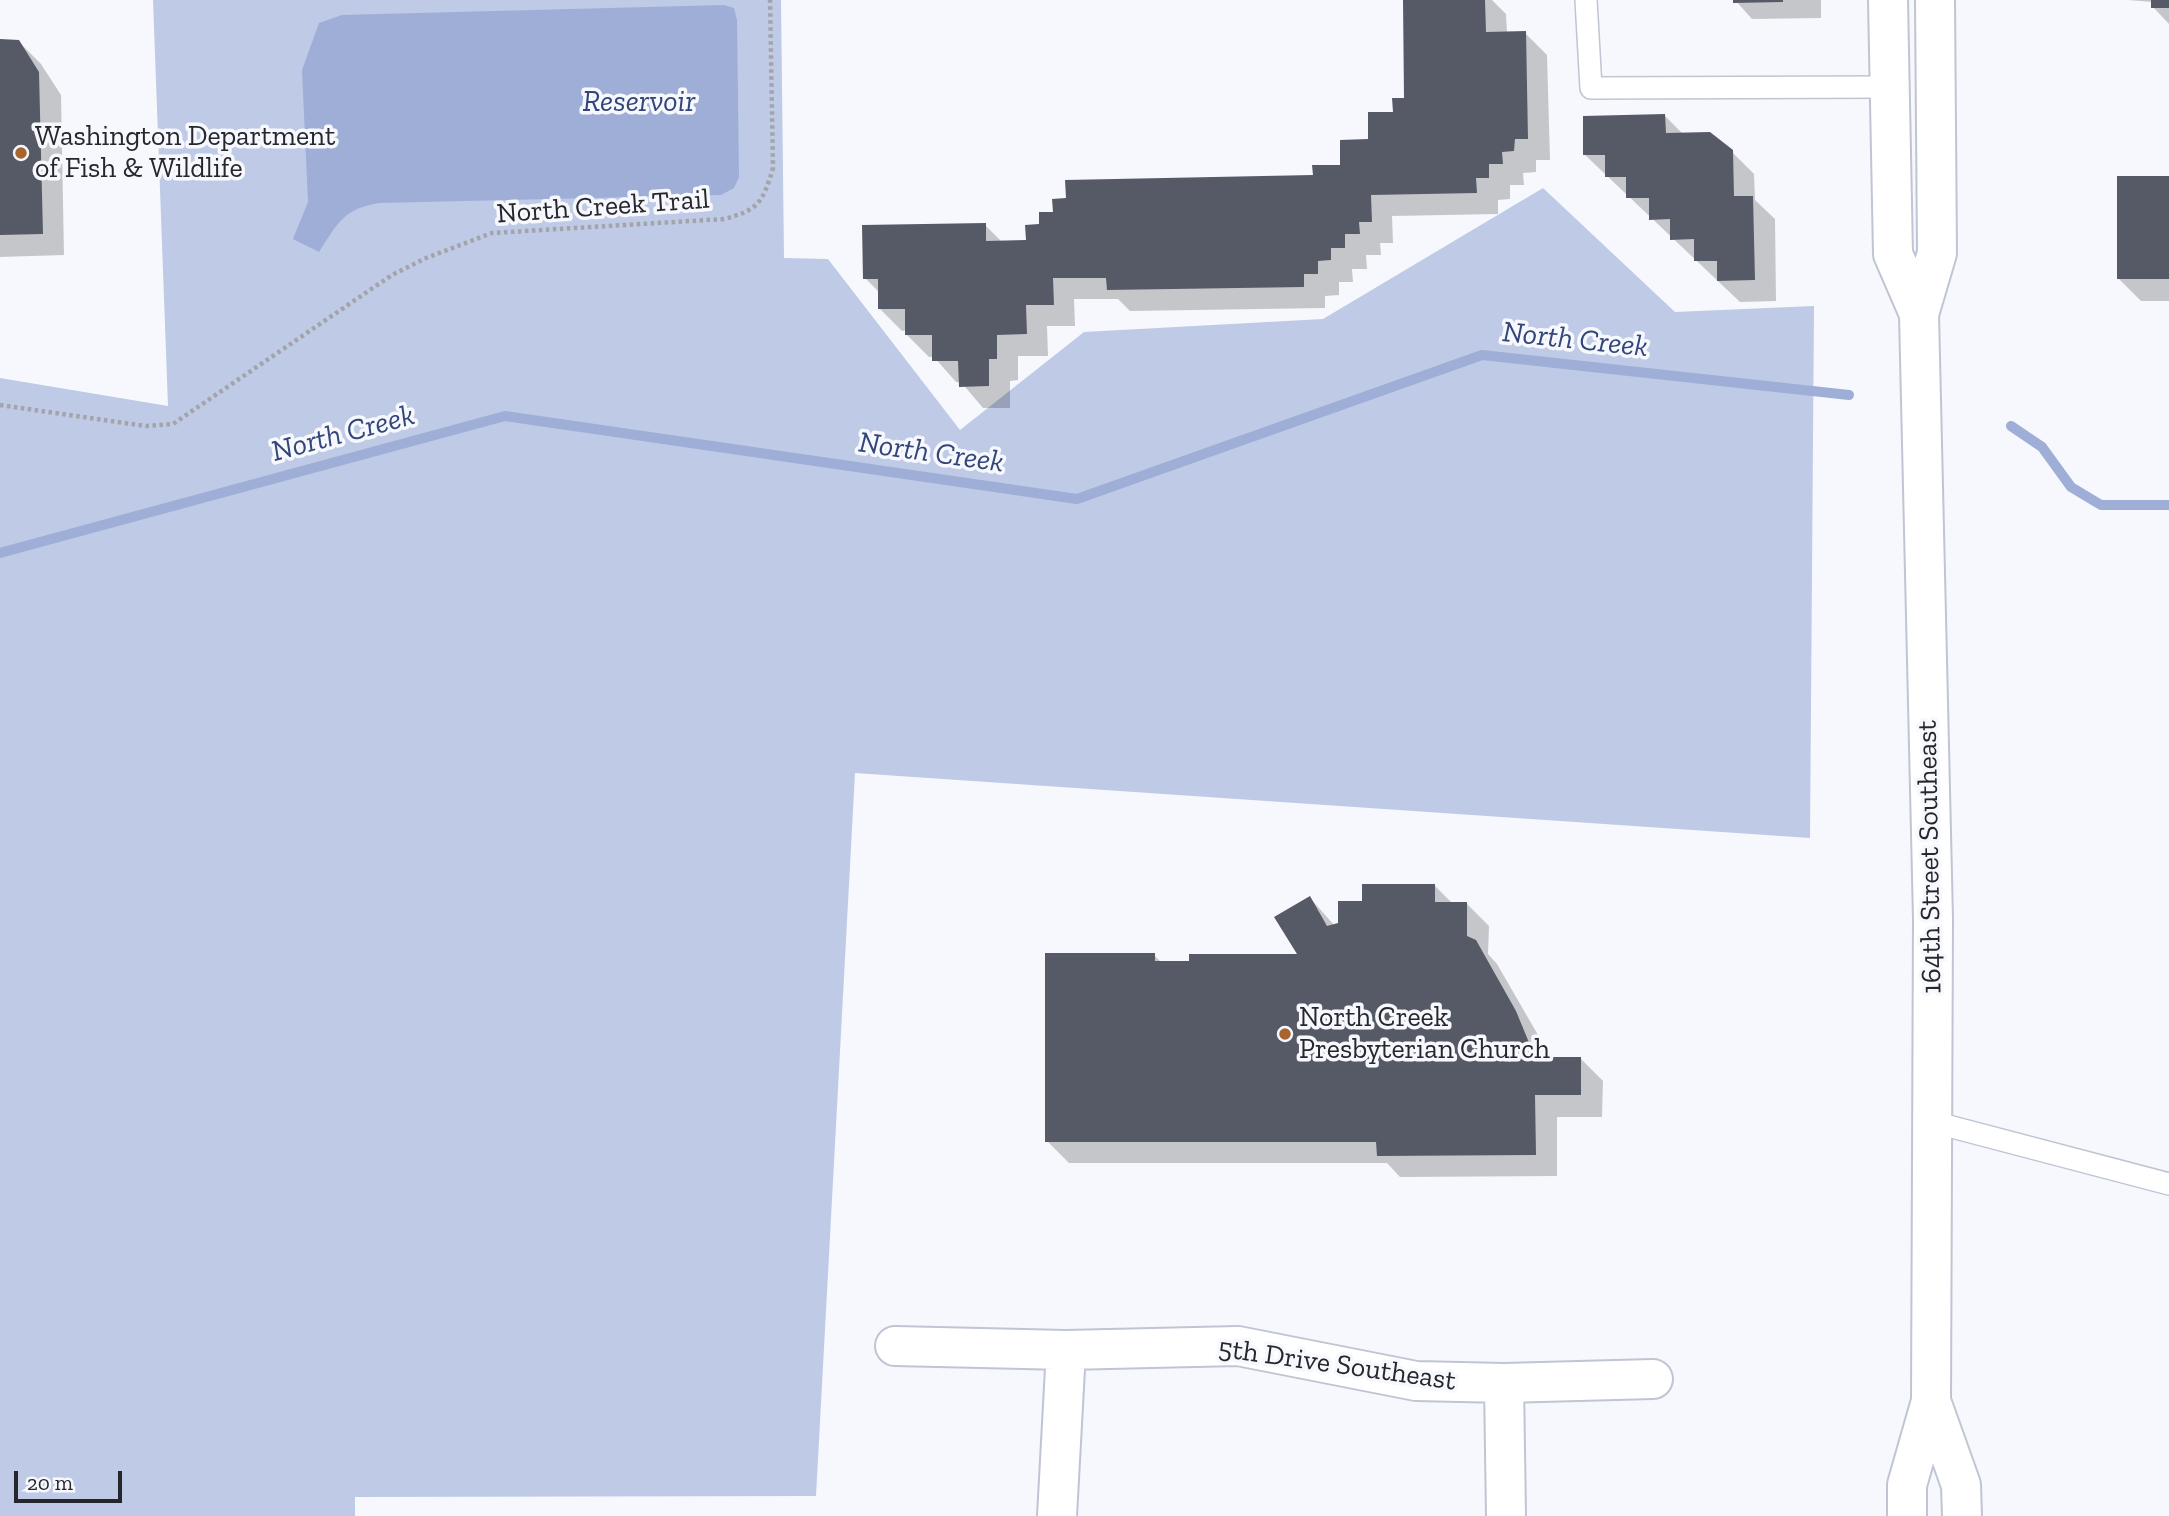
<!DOCTYPE html>
<html>
<head>
<meta charset="utf-8">
<style>
  body { margin:0 }
  #map { position:relative; width:2169px; height:1516px; overflow:hidden; background:#f6f8fd; font-family:"Zilla Slab",serif }
  canvas { display:block }
  .scale { position:absolute; left:14px; top:1471px; width:108px; height:32px; box-sizing:border-box; border:4px solid #25272c; border-top:0; padding-left:9px; font-size:21px; line-height:24px; white-space:nowrap; color:#25272c; -webkit-text-stroke:5px #f6f8fd; paint-order:stroke }
</style>
</head>
<body>
<div id="map">
<canvas width="2169" height="1516"></canvas>
<div class="scale">20 m</div>
</div>
<script>
const context = document.querySelector('canvas').getContext('2d');
context.lineJoin = 'round';
function paint(path, color) {
  context.fillStyle = color;
  context.fill(path, 'evenodd');
}
function strokePath(path, color, width, dash) {
  context.strokeStyle = color;
  context.lineWidth = width;
  context.lineCap = dash ? 'butt' : 'round';
  context.setLineDash(dash || []);
  context.stroke(path);
}
function write(font, color, halo, rows, align = 'center') {
  context.font = font + ' "Zilla Slab",serif';
  context.lineWidth = 7;
  context.setLineDash([]);
  context.textBaseline = 'middle';
  context.strokeStyle = halo;
  context.fillStyle = color;
  for (const [text, x, y, turn = 0] of rows) {
    context.save();
    context.translate(x, y);
    context.rotate((+turn || 0) * Math.PI / 180);
    context.textAlign = isNaN(turn) ? turn : align;
    if (halo) context.strokeText(text, 0, 0);
    context.fillText(text, 0, 0);
    context.restore();
  }
}
paint(new Path2D(`
  M153 0H781L784 258 828 259 960 430 1084 332 1323 319 1543 188 1675 312 1814 306 1810 838 855 773 816 1496 355 1497V1516H0V378L168 406Z`), '#bfcae6');
paint(new Path2D(`
  M724 5 734 8 737 20 739 177 734 188 721 195 379 203C343 209 338 223 319 252L293 239 308 202 302 70 319 23 342 15Z`), '#9eaed6');
paint(new Path2D(`
  M1404 0H1492L1506 14 1507 33H1525L1547 55 1550 160H1536V172L1523 173 1524 185H1510V199L1498 200V214L1392 216 1393 243H1380L1381 255H1366L1367 269H1352L1353 282H1339V295L1325 296V308L1130 311 1118 299H1074L1075 326H1047L1048 356H1018V380L1010 381V408H983L961 382H956L934 357H929L907 335V330L902 331 880 309V293L865 278 985 225 1003 243 1027 242 1054 213 1315 177 1342 167 1370 141 1406 100Z
  M1735 0H1821V18L1752 19Z
  M2128 0H2169V24L2153 7V2Z
  M0 41 19 42 41 64 61 95 64 255 0 257Z
  M1665 116 1684 135 1732 152 1754 174 1755 200 1775 219 1776 301 1740 302 1585 155Z
  M2169 178V301H2141L2119 279Z
  M1434 885 1453 904H1467L1489 926 1488 954 1497 964 1538 1035 1547 1059H1581L1603 1081 1602 1117H1557V1176L1400 1177 1387 1163H1069L1047 1141 1154 955 1162 963 1301 956 1310 898 1335 926 1364 902Z`), '#0003');
strokePath(new Path2D(`
  M2011 426 2042 447 2071 487 2101 505H2169
  M0 553 505 416 1077 499 1482 355 1849 395`), '#9eaed6', 10);
paint(new Path2D(`
  M1403 0H1485L1486 32 1526 31 1528 139H1515L1514 151 1502 152 1503 164H1489V178H1476L1477 193 1371 195 1372 222H1359L1360 234H1345V248H1331V260L1318 261V274H1304V287L1107 290 1106 278H1053L1054 305H1026L1027 334 997 335V359H989V386L959 387 958 361H932V335H905V309H878V279H863L862 225 986 223V241L1026 240 1025 225 1039 224V212H1053L1052 199 1066 198 1065 180 1313 175 1312 165H1340V140L1368 139V112H1393L1392 98H1404Z
  M1733 0H1783V2L1733 3Z
  M2151 0H2169V8H2151Z
  M0 39 19 40 39 72 43 234 0 235Z
  M1665 114 1666 133 1710 132 1733 150 1734 196H1753L1755 280 1717 281V261H1694V239L1670 240V219L1649 220V198H1626V177H1605V155H1583V116Z
  M2117 176H2169V279H2117Z
  M1362 884H1435V902H1467V936L1476 940 1516 1011 1535 1057H1581V1095H1535L1536 1155 1377 1156 1376 1142H1045V953H1155V961H1189V954H1297L1274 917 1310 896 1327 926 1338 923V901H1362Z`), '#555a66');
const service = new Path2D(`
  M1586 0 1591 88 1890 87
  M1933 1122 2169 1184`);
const minor = new Path2D(`
  M895 1346 1066 1350 1238 1346 1416 1381 1504 1383 1653 1379
  M1504 1383 1506 1516
  M1057 1516 1066 1350`);
const secondary = new Path2D(`
  M1888 0 1893 254 1919 314
  M1931 1401 1961 1485 1962 1516
  M1907 1516V1485L1931 1401 1933 919 1919 314 1937 253 1935 0`);
strokePath(service, '#c0c5d3', 24);
strokePath(minor, '#c0c5d3', 42);
strokePath(secondary, '#c0c5d3', 42);
strokePath(new Path2D(`
  M0 405 146 426 173 424 392 275 426 258 492 233 724 219C759 210 763 202 773 168L770 0`), '#a2a4a9', 4.5, [3.5, 3.5]);
strokePath(service, '#fff', 21);
strokePath(minor, '#fff', 38);
strokePath(secondary, '#fff', 38);
for (const [x, y, r, color] of [
  [21,153,7,"#a6652f"],
  [1285,1034,7,"#a6652f"]
]) {
  const dot = new Path2D();
  dot.arc(x, y, r, 0, 2 * Math.PI);
  context.fillStyle = color;
  context.fill(dot);
  strokePath(dot, '#f6f8fd', 2.5);
}
write('28px', '#25272c', '#f6f8fd', [
  ["Washington Department",35,137],
  ["of Fish & Wildlife",35,169],
  ["North Creek",1299,1018],
  ["Presbyterian Church",1299,1050]
], 'left');
write('28px', '#25272c', '#f6f8fd', [
  ["North Creek Trail",603,207,-4],
  ["164th Street Southeast",1930,857,-91],
  ["5th Drive Southeast",1337,1365,8]
]);
write('italic 30px', '#334679', '#f6f8fd', [
  ["Reservoir",639,102],
  ["North Creek",1575,340,6],
  ["North Creek",343,434,-15],
  ["North Creek",931,453,8]
]);
</script>
</body>
</html>
